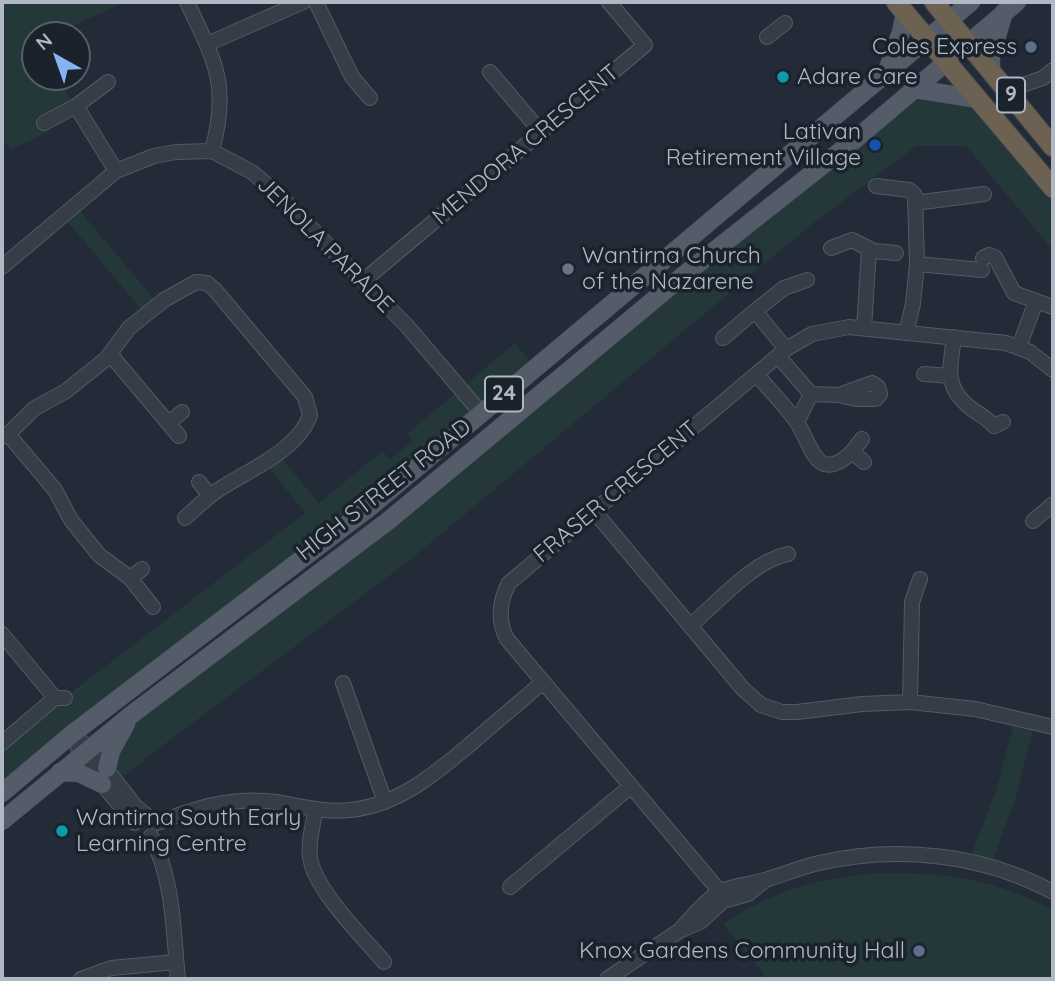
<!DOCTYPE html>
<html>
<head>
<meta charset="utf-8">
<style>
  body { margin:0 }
  #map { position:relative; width:1055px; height:981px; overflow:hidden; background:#222b37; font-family:Quicksand,sans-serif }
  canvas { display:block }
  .frame { position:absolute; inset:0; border:4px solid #afb8c4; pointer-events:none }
  .north { position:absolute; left:21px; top:21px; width:70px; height:70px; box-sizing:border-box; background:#1a222c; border:2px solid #565e69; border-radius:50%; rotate:320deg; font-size:19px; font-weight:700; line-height:28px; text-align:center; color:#afb8c4 }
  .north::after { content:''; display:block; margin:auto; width:24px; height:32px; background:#86b4f2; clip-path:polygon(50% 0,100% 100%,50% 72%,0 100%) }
</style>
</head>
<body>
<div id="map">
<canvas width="1055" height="981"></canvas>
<div class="frame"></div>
<div class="north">N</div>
</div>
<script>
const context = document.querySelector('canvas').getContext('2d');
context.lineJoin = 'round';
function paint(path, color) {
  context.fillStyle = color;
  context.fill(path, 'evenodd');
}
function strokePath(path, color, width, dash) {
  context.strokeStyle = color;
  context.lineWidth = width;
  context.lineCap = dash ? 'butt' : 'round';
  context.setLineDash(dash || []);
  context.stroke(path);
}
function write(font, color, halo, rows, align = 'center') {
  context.font = font + ' Quicksand,sans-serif';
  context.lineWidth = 7;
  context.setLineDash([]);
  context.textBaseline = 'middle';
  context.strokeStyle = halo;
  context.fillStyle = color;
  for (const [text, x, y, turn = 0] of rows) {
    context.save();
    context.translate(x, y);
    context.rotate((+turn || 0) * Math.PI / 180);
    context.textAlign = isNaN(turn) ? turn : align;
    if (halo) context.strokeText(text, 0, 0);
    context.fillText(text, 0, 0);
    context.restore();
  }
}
paint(new Path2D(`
  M2 2H125L52 35H35V43L33 44 35 48V77H55L76 106 44 123 49 132 11 149 2 139Z
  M915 89 978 99 1053 188V250L966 146H916L806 229 410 560 158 749 127 774 113 776 120 733 388 521Z
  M75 205 158 304 145 314 62 215Z
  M515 343 535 368 2 793V750L72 692 305 513 265 463 277 453 319 503 382 451 390 459 412 441 407 434Z
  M1015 718 1035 723 1015 799 991 866 969 861 997 788Z
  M879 873C945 872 995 879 1053 910V979H757L764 974 723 924C774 890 818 878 879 873Z`), '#243839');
const minor = new Path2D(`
  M187 2C215 62 230 84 212 151
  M316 2 352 77 370 98
  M767 37 785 23
  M207 44 303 2
  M490 72 541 132
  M1008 90 1043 78 1053 70
  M76 106 116 171
  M44 123 76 106 108 82
  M876 186 909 190 915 195 917 264 913 304 906 333
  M915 203 984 194
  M831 248 852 240 874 251 896 253
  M983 258 989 255 995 257 1014 293 1053 307
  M917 264 982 270
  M2 267 116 171 154 156 176 152 212 151 252 172 281 197 407 326 481 413
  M363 281 645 45 609 2
  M755 311 784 288 807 280
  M864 328 869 249
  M954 337C951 365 943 384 967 405 976 413 986 417 994 426L1003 422
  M723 338 755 311 786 349
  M1019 347 1036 301
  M110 354 179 436
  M778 356 811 394 839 395 872 383 878 387 880 394 876 399H856L839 395
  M756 374C769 389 784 404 796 421 811 441 815 487 852 452
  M924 374 950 376
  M797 422 811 394
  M169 423 182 412
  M8 434 55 490 71 520 99 555 130 578 153 607
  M2 437 8 434 35 408 66 391 106 359 129 328 164 300 196 282 207 283 215 290 305 397 310 415C299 449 251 469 223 487 209 495 197 507 185 518
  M862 439 852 452 864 462
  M199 482 210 496
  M594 511 743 689 761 705 782 712H797L862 704 910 702 975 709 1053 727
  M1033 521 1053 504
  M130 578 142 569
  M691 625C718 602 753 561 788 554
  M2 634 55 698H65
  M343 683 385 802
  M910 702 912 602 920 579
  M72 734 90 748 135 806 146 815
  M2 743 55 698
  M78 749 102 784 135 823
  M316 809C313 824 308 842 310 857 314 889 362 936 384 962
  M157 823C196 808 233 796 276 802 300 806 325 813 350 810 400 805 437 772 474 741 497 721 520 702 543 682
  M151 836C174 881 173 930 178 979
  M510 887 630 787
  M727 900 507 639C497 620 499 602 509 583L786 349 812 334 849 327 1006 343 1030 352 1053 370
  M679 931C687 922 711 895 721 891 736 885 753 884 768 879 785 874 801 867 819 863 898 845 982 854 1053 892
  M81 979 111 968 176 962
  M607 979 679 931 700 922 723 901 748 894 764 881`);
const major = new Path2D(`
  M991 69V56L1004 12
  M887 71 901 32 905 13
  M915 89 978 99
  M107 768 111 751 126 724
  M60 772 79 773 102 784
  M2 793 72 734 370 507 971 2
  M2 821 131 715 388 521 685 274 857 138 1017 2`);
const highway = new Path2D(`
  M896 2 1053 188
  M934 2 1053 147`);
strokePath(minor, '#525b65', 16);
strokePath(major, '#3e4651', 19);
strokePath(highway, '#3f4852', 21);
strokePath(minor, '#353d47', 14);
strokePath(major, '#535c68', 18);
strokePath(highway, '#6d6252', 19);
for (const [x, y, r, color] of [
  [1031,47,7,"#5c6f8a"],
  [783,77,7,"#0f9aa8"],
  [875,145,7,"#1a4fb4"],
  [568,269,7,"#6b7280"],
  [62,831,7,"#0f9aa8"],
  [919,951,7,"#5c6f8a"]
]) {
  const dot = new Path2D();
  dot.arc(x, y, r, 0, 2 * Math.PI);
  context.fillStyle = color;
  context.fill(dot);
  strokePath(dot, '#1a222c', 2.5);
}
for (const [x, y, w] of [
  [1011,95,28],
  [504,394,38]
]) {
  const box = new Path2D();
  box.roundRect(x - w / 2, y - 17.5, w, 35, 5);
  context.fillStyle = '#1a222c';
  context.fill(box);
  strokePath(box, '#afb8c4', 2);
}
write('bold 21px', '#afb8c4', null, [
  ["9",1011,95],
  ["24",504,394]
]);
write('23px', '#afb8c4', '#1a222c', [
  ["Coles Express",1017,47],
  ["Adare Care",797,77,"left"],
  ["Lativan",861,132],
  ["Retirement Village",861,158],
  ["Wantirna Church",582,256,"left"],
  ["of the Nazarene",582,282,"left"],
  ["Wantirna South Early",76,818,"left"],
  ["Learning Centre",76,844,"left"],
  ["Knox Gardens Community Hall",905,951]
], 'right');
write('23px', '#afb8c4', '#1a222c', [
  ["MENDORA CRESCENT",526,145,-40],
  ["JENOLA PARADE",325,245,45],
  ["HIGH STREET ROAD",384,490,-38],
  ["FRASER CRESCENT",616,492,-40]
]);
</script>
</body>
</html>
